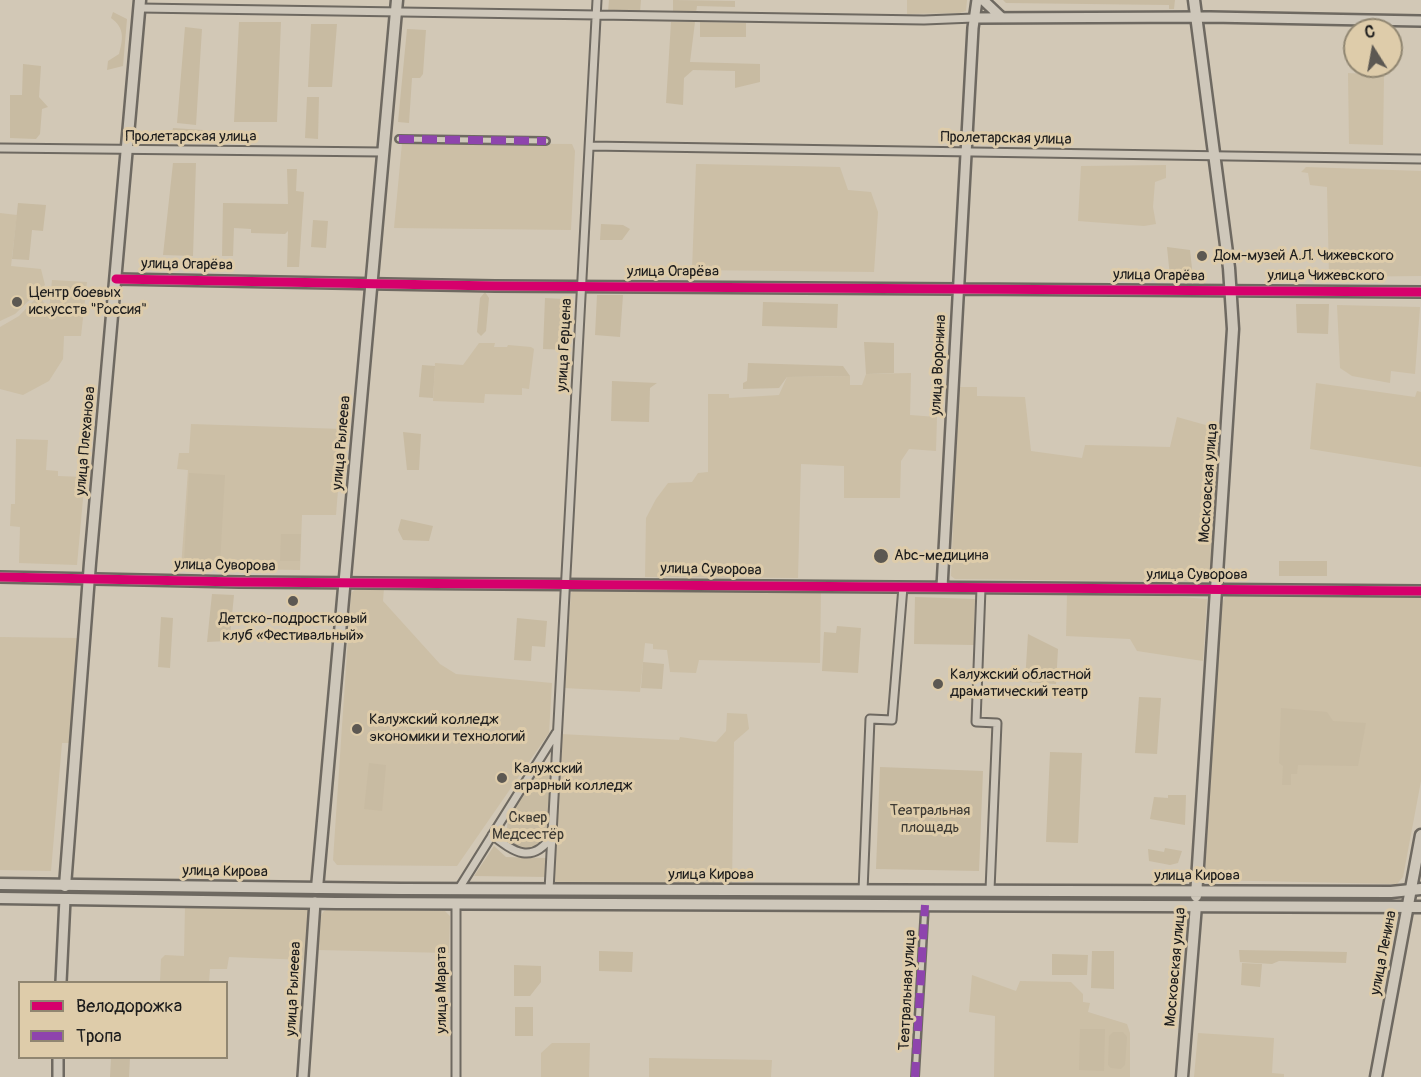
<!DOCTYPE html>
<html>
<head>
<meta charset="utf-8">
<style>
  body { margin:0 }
  #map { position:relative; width:1421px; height:1077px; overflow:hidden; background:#d2c8b6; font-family:Pangolin,sans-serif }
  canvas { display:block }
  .legend { position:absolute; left:18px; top:981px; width:210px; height:78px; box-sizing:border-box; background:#deccaa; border:2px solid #908671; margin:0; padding:8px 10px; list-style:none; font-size:18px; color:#1c1c1c }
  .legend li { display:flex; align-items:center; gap:12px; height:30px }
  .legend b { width:30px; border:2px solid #908671 }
  .north { position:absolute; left:1343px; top:18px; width:60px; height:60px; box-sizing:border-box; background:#deccaa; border:2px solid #908671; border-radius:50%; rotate:349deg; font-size:16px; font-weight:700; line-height:24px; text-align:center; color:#1c1c1c }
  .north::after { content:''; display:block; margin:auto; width:21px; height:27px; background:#5c5852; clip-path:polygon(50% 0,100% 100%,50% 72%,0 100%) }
</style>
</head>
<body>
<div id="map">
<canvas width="1421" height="1077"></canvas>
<ul class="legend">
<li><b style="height:8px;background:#d6006c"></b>Велодорожка</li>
<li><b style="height:8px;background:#8e44ad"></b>Тропа</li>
</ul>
<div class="north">С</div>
</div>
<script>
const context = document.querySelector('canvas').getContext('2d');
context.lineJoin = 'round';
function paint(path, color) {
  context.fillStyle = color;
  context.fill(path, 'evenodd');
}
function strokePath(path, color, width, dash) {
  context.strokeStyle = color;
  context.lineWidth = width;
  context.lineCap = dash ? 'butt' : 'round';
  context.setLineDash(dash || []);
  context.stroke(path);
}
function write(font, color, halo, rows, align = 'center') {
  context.font = font + ' Pangolin,sans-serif';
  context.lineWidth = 6;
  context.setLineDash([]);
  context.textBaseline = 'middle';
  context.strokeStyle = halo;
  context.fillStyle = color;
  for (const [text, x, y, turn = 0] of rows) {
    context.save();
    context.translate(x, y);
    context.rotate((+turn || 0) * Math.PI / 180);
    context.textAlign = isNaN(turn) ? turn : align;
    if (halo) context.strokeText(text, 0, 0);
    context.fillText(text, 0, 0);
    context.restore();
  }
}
paint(new Path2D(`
  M907 0H967L966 11 960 13 907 14Z
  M1348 73 1384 75 1383 145 1349 144Z
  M402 143 572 144 575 151 571 230 394 228Z
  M696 164 840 167 848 190 871 192 878 212 874 272 692 270Z
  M1166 165V178L1155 182 1153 207 1156 224 1144 226 1078 221 1081 166Z
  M1306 167 1421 171V276L1329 277 1327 187 1310 185 1308 173 1301 172Z
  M0 213 17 215 11 266 41 269 45 285 15 314 0 321Z
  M52 280 87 282 81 336H64L63 359 49 381 23 395 0 389V327L19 316 39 295 49 311Z
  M1337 305 1420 307 1415 374 1391 371 1390 383 1352 376 1340 368Z
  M479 343H495L494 347H507L508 345 531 347 534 349 529 389 522 388V395L485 394 484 403 433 401 435 363 463 365Z
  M911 373 910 415 937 417 936 451 909 449 901 461 900 498H844V466L801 464 798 578 645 577 646 518 656 499 668 483 692 482 698 473 708 472V394H729V398L779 395 787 377 850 376V385H862L866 374Z
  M1316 383 1415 397 1417 391 1421 392V467L1310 449Z
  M959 387H977V396L1025 397 1031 451 1082 458 1085 445 1170 447 1177 417 1220 429 1212 573 1208 580 1200 582 955 579 951 576Z
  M191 424 343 429 336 515H302L300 570 181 568 188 470 177 469 179 453H189Z
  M16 439 48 440 46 470 58 471V476L85 477 77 565 19 563 20 527 10 526 11 504H15Z
  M357 588H384L383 601 440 664 456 674 552 683 549 733 457 866 337 865 333 860 351 593Z
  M574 590 821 592 820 663 699 660 696 673 670 672 667 650 653 649V644L645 643 640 692 564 688 571 593Z
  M1143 594 1207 599 1203 661 1137 651 1130 639 1066 636 1067 595Z
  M1234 594 1421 598V781L1403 877 1397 884 1207 880 1205 875 1221 605 1225 597Z
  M0 637 79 638 69 743H62L51 871 0 870Z
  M727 713 747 714 749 729 734 742 732 886 559 885 553 881 560 734 679 740 680 737 716 742 726 731Z
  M185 906 304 907 308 910 310 916 307 960 229 957 227 969H210L209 982H160L161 959 165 955 184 956Z
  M330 909 445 911 450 916 449 953 318 950 320 917 324 911Z
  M972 975 1016 991 1020 981 1071 982 1083 994V1002L1090 1003 1088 1012 1127 1024 1130 1033V1077H994L995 1016 969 1012Z
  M1198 1033 1274 1038 1272 1073 1284 1074V1077H1194Z
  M552 1043H590L589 1077H541V1053Z
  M649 1058 772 1060 771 1077H649Z`), '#ccbfa6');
paint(new Path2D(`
  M609 0H641L640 13 608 12Z
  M673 0 735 1V7L697 6 696 13 673 12Z
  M1003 0H1175L1174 9H1169V5L1006 3Z
  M113 12 127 19 123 66 107 70 108 61 119 54C123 39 125 28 111 18Z
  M239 22H281L277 122H234Z
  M671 22H695L690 62 760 64V82L735 88V71L693 70 684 78 683 105 666 103Z
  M700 22 746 23V37H700Z
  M311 24H337L332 87H308Z
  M185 27 202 29 196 125 177 123Z
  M407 29 426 30 423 74 420 78H412L409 123 398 122Z
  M23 64 41 66 39 97 48 107 42 109 40 134 36 139 10 138V95H22Z
  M307 97H319L318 139 305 138Z
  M173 128 203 130V139L200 141 173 140 171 138Z
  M173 163H196L193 256 163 255Z
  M287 169H297L296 191 304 192 299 267H287L288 231 285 234 251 233V229L234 228 233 256H222L223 203 288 204Z
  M18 203 46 205 43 231 32 230 29 260 12 259Z
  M313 220 328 221 326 248 311 247Z
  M601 224 623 225 630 229 622 240H600Z
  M1167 247 1190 250 1193 278 1170 277Z
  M485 292 489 298 486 331 481 336 477 332 480 298Z
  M597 295H623L620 337 595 335Z
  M545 298 563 299 562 308 567 309 565 350 543 349Z
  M763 302 838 304 837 328 762 326Z
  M1296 304H1329L1328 334 1297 333Z
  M864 342 894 343V373L866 374Z
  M748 363 843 366 850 376 787 377 779 388 743 389V383L747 381Z
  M422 365 435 366 433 398 419 397Z
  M612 381 657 383 650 388 649 422 611 421Z
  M403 432 421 434 419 470H407Z
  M189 473 225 475 220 564 184 562Z
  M401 519 433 526 429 541 403 540 398 530Z
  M281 534H301L300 561H280Z
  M1279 561H1327V576H1279Z
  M212 594 234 595 230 636 227 641 207 642Z
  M915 597 975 599 974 645 914 644Z
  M161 617 173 618 170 668 158 667Z
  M517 618 547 621 545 647 532 646 531 661 514 660Z
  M837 626 861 628 858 673 822 671 824 632 836 633Z
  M1028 634 1058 649 1056 684 1025 682Z
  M643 662 664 664 662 689 641 688Z
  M1139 697 1161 698 1157 754 1135 753Z
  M1281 708 1327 712 1333 721 1366 723 1358 766 1298 765 1297 774H1291V785H1282L1283 766 1279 763Z
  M1050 752 1082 753 1078 843 1046 842Z
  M369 763 386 765 382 811 364 809Z
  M541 765 551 767C550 785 552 823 544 837 533 859 501 846 508 822 514 803 530 783 541 765Z
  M880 767 983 771 979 871 876 869Z
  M1168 795H1186L1185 825 1150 819 1154 797 1168 798Z
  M494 846 506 857 548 858 547 877 474 876Z
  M1165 848 1182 851 1178 863 1170 865 1149 861 1148 849 1164 852Z
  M1239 950 1347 952 1346 963 1279 961 1272 964 1240 962Z
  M599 951 633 952 632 972 599 971Z
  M1092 951H1114V989L1091 988Z
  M1052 954 1088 955 1087 975H1052Z
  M1242 963 1262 964 1260 987 1241 985Z
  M514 965 541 966V982L530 996H514Z
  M515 1007H533V1036H515Z
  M1080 1029H1105L1104 1071 1079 1070Z
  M1113 1032H1123L1127 1037 1125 1065 1121 1069 1111 1068 1108 1065 1109 1036Z
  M111 1058H130L129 1077H110Z`), '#c8bba2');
const pedestrian = new Path2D(`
  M399 139 546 141
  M915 1077 925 905`);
const minor = new Path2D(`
  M140 8 924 20 974 18
  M590 146 1421 159
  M0 148 383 152
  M981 588 976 722 997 723 990 890
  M492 835C514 852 532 865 552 836
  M458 890 556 733
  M549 890 597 0
  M863 891 870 719 892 720 903 587
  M456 903V1077`);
const tertiary = new Path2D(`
  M983 0 1001 17
  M974 18 1210 17 1421 21
  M116 279 495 286 1421 292
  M0 577 239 582 1421 591
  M942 587 973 28 977 0
  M61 982 65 899
  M58 1077V1058
  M303 1077 315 902`);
const secondary = new Path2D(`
  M65 886 90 563 140 0
  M317 888 397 0
  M1182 1077 1196 905
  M1376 1077 1421 835`);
const primary = new Path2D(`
  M1194 0 1229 268 1233 329 1196 896
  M0 884 401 889 1391 892 1421 889
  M0 898 336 903 1421 907`);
strokePath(pedestrian, '#6e6961', 10);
strokePath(minor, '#6e6961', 11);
strokePath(tertiary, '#6e6961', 14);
strokePath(secondary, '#6e6961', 15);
strokePath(primary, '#6e6961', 15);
strokePath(pedestrian, '#cec7ba', 5);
strokePath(minor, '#cec7ba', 7);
strokePath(tertiary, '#cec7ba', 9);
strokePath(secondary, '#cec7ba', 10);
strokePath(primary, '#cec7ba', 10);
strokePath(new Path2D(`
  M399 139 546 141
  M915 1077 925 905`), '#8e44ad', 8, [15, 8]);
strokePath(new Path2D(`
  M116 279 495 286 1421 292
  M0 577 239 582 1421 591`), '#d6006c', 9);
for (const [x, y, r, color] of [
  [1202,256,6,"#5c5852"],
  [17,302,6,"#5c5852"],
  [881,556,8,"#5c5852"],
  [293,601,6,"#5c5852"],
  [938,684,6,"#5c5852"],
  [357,729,6,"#5c5852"],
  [502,778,6,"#5c5852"]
]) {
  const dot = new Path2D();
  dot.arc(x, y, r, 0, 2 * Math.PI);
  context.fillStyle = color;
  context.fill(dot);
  strokePath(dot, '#deccaa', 2);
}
write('15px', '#1c1c1c', '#deccaa', [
  ["Пролетарская улица",191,137],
  ["Пролетарская улица",1006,139,1],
  ["улица Огарёва",187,265,1],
  ["улица Огарёва",673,272],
  ["улица Огарёва",1159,276,1],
  ["улица Чижевского",1326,276],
  ["улица Герцена",565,345,-87],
  ["улица Воронина",939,365,-87],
  ["улица Плеханова",86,441,-85],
  ["улица Рылеева",342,443,-85],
  ["Московская улица",1209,483,-86],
  ["улица Суворова",225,566,1],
  ["улица Суворова",711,570,1],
  ["улица Суворова",1197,575],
  ["улица Кирова",225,872,1],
  ["улица Кирова",711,875],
  ["улица Кирова",1197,876],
  ["улица Ленина",1384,953,-79],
  ["Московская улица",1176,967,-85],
  ["улица Рылеева",294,989,-87],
  ["улица Марата",442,990,-90],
  ["Театральная улица",908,990,-87]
]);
write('15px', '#1c1c1c', '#deccaa', [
  ["Дом-музей А.Л. Чижевского",1214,256],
  ["Центр боевых",29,293],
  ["искусств \"Россия\"",29,310],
  ["Abc-медицина",894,556],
  ["Детско-подростковый",293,619,"center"],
  ["клуб «Фестивальный»",293,636,"center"],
  ["Калужский областной",950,675],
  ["драматический театр",950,692],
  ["Калужский колледж",369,720],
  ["экономики и технологий",369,737],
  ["Калужский",514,769],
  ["аграрный колледж",514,786]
], 'left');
write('15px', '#3d3a34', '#deccaa', [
  ["Театральная",930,811],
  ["площадь",930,828],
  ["Сквер",528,818],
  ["Медсестёр",528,835]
]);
</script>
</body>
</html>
